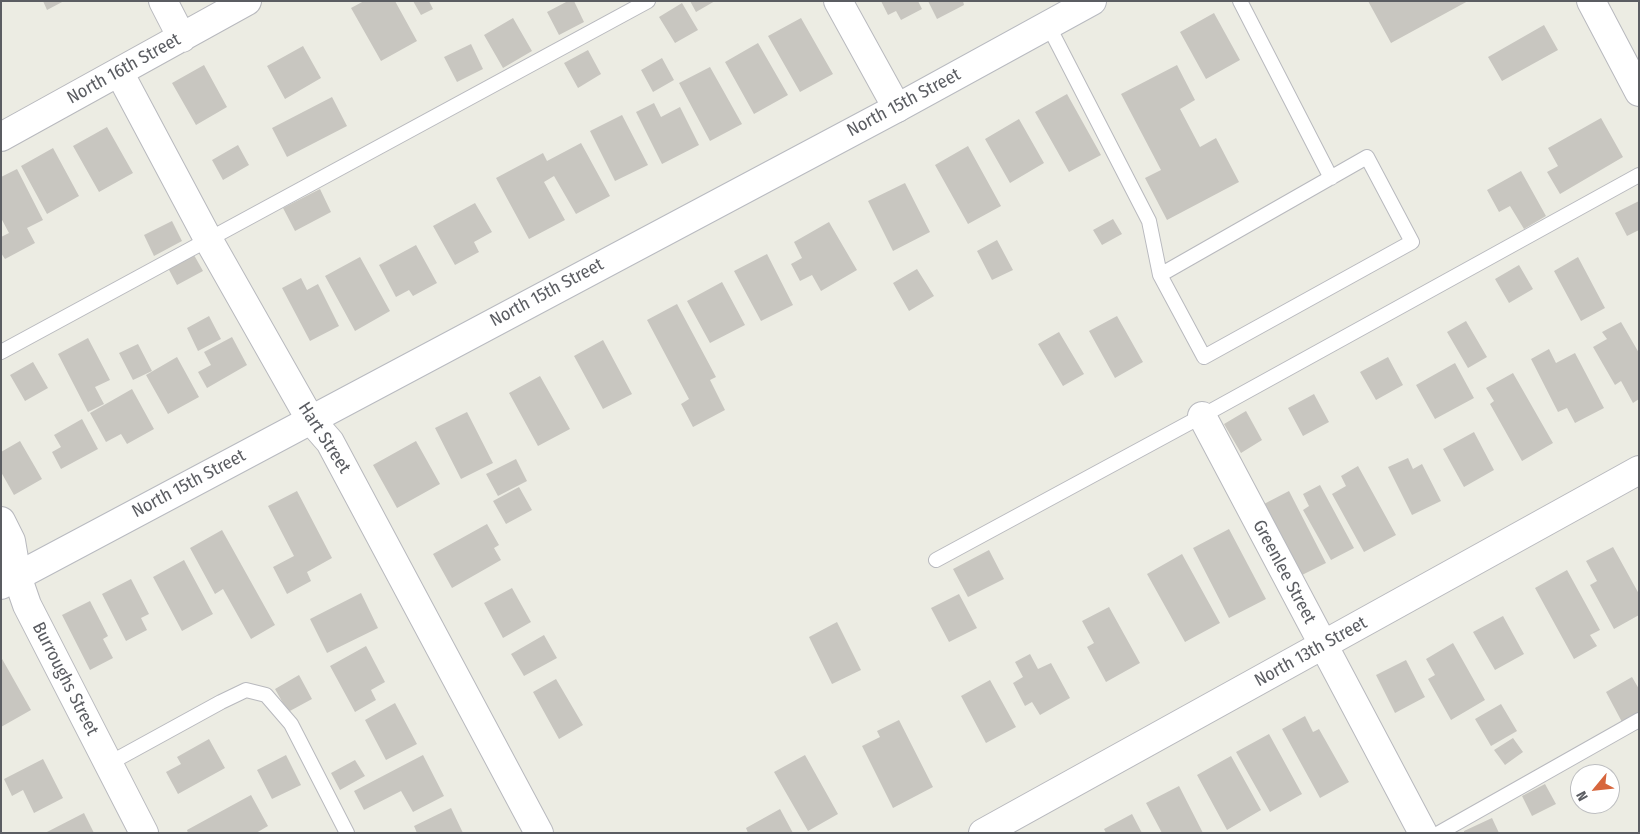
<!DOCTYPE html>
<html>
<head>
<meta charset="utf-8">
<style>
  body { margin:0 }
  #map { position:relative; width:1640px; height:834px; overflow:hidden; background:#ecece3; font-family:"Fira Sans Condensed",sans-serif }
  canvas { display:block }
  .frame { position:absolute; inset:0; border:2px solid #5b5d62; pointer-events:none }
  .north { position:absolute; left:1570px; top:764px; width:50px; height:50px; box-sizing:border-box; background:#fff; border:1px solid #bdbec0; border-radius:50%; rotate:242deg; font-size:14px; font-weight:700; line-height:20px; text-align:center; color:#5b5d62 }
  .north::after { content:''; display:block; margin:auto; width:18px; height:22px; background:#d7663d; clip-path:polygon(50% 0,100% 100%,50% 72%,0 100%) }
</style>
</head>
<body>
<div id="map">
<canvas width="1640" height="834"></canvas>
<div class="frame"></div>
<div class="north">N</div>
</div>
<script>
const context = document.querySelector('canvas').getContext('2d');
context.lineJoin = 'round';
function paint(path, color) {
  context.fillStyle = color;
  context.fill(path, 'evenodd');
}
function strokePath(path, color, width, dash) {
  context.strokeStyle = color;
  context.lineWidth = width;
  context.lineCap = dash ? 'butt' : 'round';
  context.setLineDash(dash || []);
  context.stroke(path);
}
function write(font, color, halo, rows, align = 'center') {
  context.font = font + ' "Fira Sans Condensed",sans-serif';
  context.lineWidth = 4;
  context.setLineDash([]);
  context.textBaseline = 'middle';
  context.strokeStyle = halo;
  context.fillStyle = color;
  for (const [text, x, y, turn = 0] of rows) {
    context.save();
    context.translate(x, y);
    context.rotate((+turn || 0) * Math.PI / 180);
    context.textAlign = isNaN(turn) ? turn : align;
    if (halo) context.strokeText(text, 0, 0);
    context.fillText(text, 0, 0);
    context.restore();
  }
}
paint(new Path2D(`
  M43 1H64L47 10Z
  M364 1H395L417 41 381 61 351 8Z
  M413 1H429L433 9 421 15Z
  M568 1H574L584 22 559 35 547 12Z
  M690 1H715L696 12Z
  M881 1H918L922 9 901 20 896 11 888 15Z
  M928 1H963L964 5 937 19Z
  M1368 1H1468L1391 43Z
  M682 3 698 30 675 43 659 17Z
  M1214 13 1240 60 1206 79 1180 32Z
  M513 18 532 51 503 68 484 35Z
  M801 18 833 74 800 92 768 36Z
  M1544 25 1558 50 1502 81 1488 57Z
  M758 43 788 95 754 114 725 62Z
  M471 44 483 69 457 82 444 57Z
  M303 46 321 78 285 99 267 66Z
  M588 50 601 74 578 88 564 63Z
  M662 58 674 80 653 92 641 70Z
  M204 65 227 107 196 125 172 83Z
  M1177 65 1195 100 1180 109 1200 147 1216 138 1239 182 1167 220 1145 178 1161 170 1121 94Z
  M710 67 742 124 710 141 679 83Z
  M1067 94 1101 155 1069 172 1035 112Z
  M332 97 347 126 287 157 272 128Z
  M654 103 661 117 680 107 699 145 662 164 636 112Z
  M622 115 648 165 615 181 590 131Z
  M1601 118 1623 157 1560 194 1547 172 1558 166 1548 148Z
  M1019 119 1044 163 1010 183 985 139Z
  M107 127 133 173 99 192 73 146Z
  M581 143 610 196 576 214 554 176 544 182 565 220 529 239 496 178 543 153 547 161Z
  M238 145 249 165 223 180 212 160Z
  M968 146 1001 206 968 224 935 165Z
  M53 148 79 196 47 214 21 166Z
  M17 169 43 220 27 228 35 243 5 259 1 253V237L9 233 1 218V177Z
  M1521 171 1546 216 1524 229 1510 206 1499 212 1487 190Z
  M905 183 930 232 893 251 868 201Z
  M320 189 331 212 295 231 283 208Z
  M1639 201V230L1627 236 1615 213Z
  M475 203 492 232 474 242 479 252 455 265 433 226Z
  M1113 219 1122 234 1102 245 1093 230Z
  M172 221 182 241 154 256 144 235Z
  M829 222 857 270 821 291 812 275 800 281 791 264 802 258 794 242Z
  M997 240 1013 270 992 280 977 251Z
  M416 245 437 283 413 296 409 290 396 297 379 265Z
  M767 254 793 305 761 321 734 271Z
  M194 255 203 271 177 285 168 268Z
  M360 257 390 311 355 331 325 276Z
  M1578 257 1605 308 1581 321 1554 271Z
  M1519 265 1533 289 1509 303 1495 279Z
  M917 269 934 296 909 311 893 283Z
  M301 278 307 290 318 284 339 326 310 341 282 288Z
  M722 282 745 325 710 343 687 301Z
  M677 304 716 377 710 380 725 410 693 427 681 404 689 399 647 320Z
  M209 316 221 339 198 351 187 328Z
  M1117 316 1143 362 1115 378 1089 331Z
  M1466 321 1487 357 1468 368 1447 332Z
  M1621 322 1639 353V399L1633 403 1621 381 1615 385 1593 347 1607 339 1602 332Z
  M1059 332 1084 374 1063 386 1038 344Z
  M232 337 247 365 207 388 198 372 211 365 204 352Z
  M88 338 110 380 95 387 104 404 88 412 58 354Z
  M603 340 632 394 603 409 574 356Z
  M138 344 152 371 133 380 119 353Z
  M1549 349 1556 363 1575 353 1604 408 1575 423 1567 408 1558 412 1531 359Z
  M177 357 199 397 168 414 146 375Z
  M1388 357 1403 385 1376 400 1360 372Z
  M33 362 48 388 25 401 10 375Z
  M1455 363 1474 398 1435 419 1416 385Z
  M1513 373 1553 443 1522 461 1490 404 1494 401 1486 388Z
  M540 376 570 429 538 446 509 393Z
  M132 389 154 429 127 444 121 434 106 442 90 413Z
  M1314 394 1329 422 1303 436 1288 408Z
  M1246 411 1262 440 1241 453 1224 424Z
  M467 412 493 463 461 479 435 428Z
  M82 419 98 449 61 469 52 452 61 447 54 435Z
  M1474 432 1494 470 1464 487 1443 449Z
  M20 441 42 479 14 495 1 472V452Z
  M416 441 440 484 397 508 373 465Z
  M1408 458 1413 469 1422 464 1441 501 1412 515 1388 467Z
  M516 459 527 481 498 496 486 474Z
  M1358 466 1396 535 1364 552 1332 494 1346 486 1341 476Z
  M1320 485 1354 548 1331 560 1303 510 1309 506 1303 494Z
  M519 487 532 510 506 524 493 501Z
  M297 491 332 558 307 572 311 581 287 594 273 567 294 556 268 506Z
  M1289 491 1326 563 1300 576 1264 504Z
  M487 524 499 545 494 548 501 560 452 588 433 554Z
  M1229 529 1266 599 1229 618 1193 548Z
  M222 530 275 625 251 639 223 589 215 594 190 548Z
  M1613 547 1639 594V615L1614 629 1590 585 1597 581 1586 561Z
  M989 550 1004 579 968 597 953 569Z
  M1182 554 1220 623 1185 642 1147 574Z
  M184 560 213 614 182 631 153 577Z
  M1567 570 1600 630 1590 635 1597 646 1574 659 1535 588Z
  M131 579 149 614 141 618 147 630 126 641 102 594Z
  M512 588 531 622 503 638 484 603Z
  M361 593 378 628 327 653 310 619Z
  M959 594 977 628 949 642 931 608Z
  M90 601 108 636 103 639 113 658 90 670 62 615Z
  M1109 607 1140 663 1106 682 1087 647 1094 643 1082 621Z
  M1503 616 1524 654 1495 670 1473 632Z
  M837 622 861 670 832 684 809 637Z
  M544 635 557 658 524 676 511 654Z
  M1453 643 1485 700 1451 720 1428 679 1435 675 1426 659Z
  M366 646 385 682 371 690 376 700 355 712 330 666Z
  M1030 654 1038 669 1051 663 1070 698 1040 715 1032 702 1025 706 1013 683 1023 677 1015 662Z
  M1 657 31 710 1 727Z
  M1406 660 1425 697 1395 713 1376 675Z
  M299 675 312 699 288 712 275 689Z
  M1632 677 1639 689V713L1622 722 1606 692Z
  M556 679 583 725 559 739 533 692Z
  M990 680 1016 727 986 743 961 696Z
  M395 703 417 744 386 760 365 720Z
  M1501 704 1517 731 1491 746 1475 719Z
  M1305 716 1313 732 1319 729 1349 782 1320 798 1282 729Z
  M899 720 933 787 893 808 862 746 880 737 877 731Z
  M1269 734 1302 794 1270 812 1236 752Z
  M1513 738 1523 752 1505 765 1494 750Z
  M209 739 225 768 178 794 166 772 181 764 177 757Z
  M286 755 301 785 272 799 257 770Z
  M423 755 444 796 413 812 401 791 364 810 354 791Z
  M805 755 838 814 808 831 774 772Z
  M1231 756 1261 810 1227 830 1197 775Z
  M43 759 63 798 34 813 23 790 12 796 4 779Z
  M355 760 365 776 340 790 331 773Z
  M1545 784 1556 804 1532 816 1522 796Z
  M1179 786 1203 833H1162L1146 803Z
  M251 795 268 826 256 833H188L187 830Z
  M451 808 463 833H417L414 826Z
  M780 809 793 833H748L746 828Z
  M84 813 94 833H45Z
  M1132 814 1142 833H1106L1104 829Z
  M1492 818 1499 833H1464V831Z`), '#c8c6c0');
const lane = new Path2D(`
  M1240 1 1331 178
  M1048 25 1149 221 1160 275
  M1367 157 1412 242 1204 357 1160 275Z
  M1 352 648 1
  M936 560 1202 416 1639 175
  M108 764 221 702 246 690 266 695 291 724 347 833
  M1439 833 1639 720`);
const street = new Path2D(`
  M163 1 182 38
  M838 1 897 108
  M1591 1 1639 92
  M119 72 208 239 310 419 330 442 539 833
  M1 137 247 1
  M1202 416 1423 833
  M1 521 11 541 17 576 27 605 144 833
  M983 833 1639 470`);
const secondary = new Path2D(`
  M1 585 897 108 1092 1`);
strokePath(lane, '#b8b9be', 16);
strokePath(street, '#b8b9be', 30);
strokePath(secondary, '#b8bac0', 30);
strokePath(lane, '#fff', 14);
strokePath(street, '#fff', 28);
strokePath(secondary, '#fff', 28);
write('18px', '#5b5d62', '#fff', [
  ["North 16th Street",124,69,-29],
  ["North 15th Street",904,103,-28],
  ["North 15th Street",547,293,-28],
  ["Hart Street",324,438,57],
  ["North 15th Street",189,484,-28],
  ["Greenlee Street",1284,572,62],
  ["North 13th Street",1311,652,-29],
  ["Burroughs Street",65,679,63]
]);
</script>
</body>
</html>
